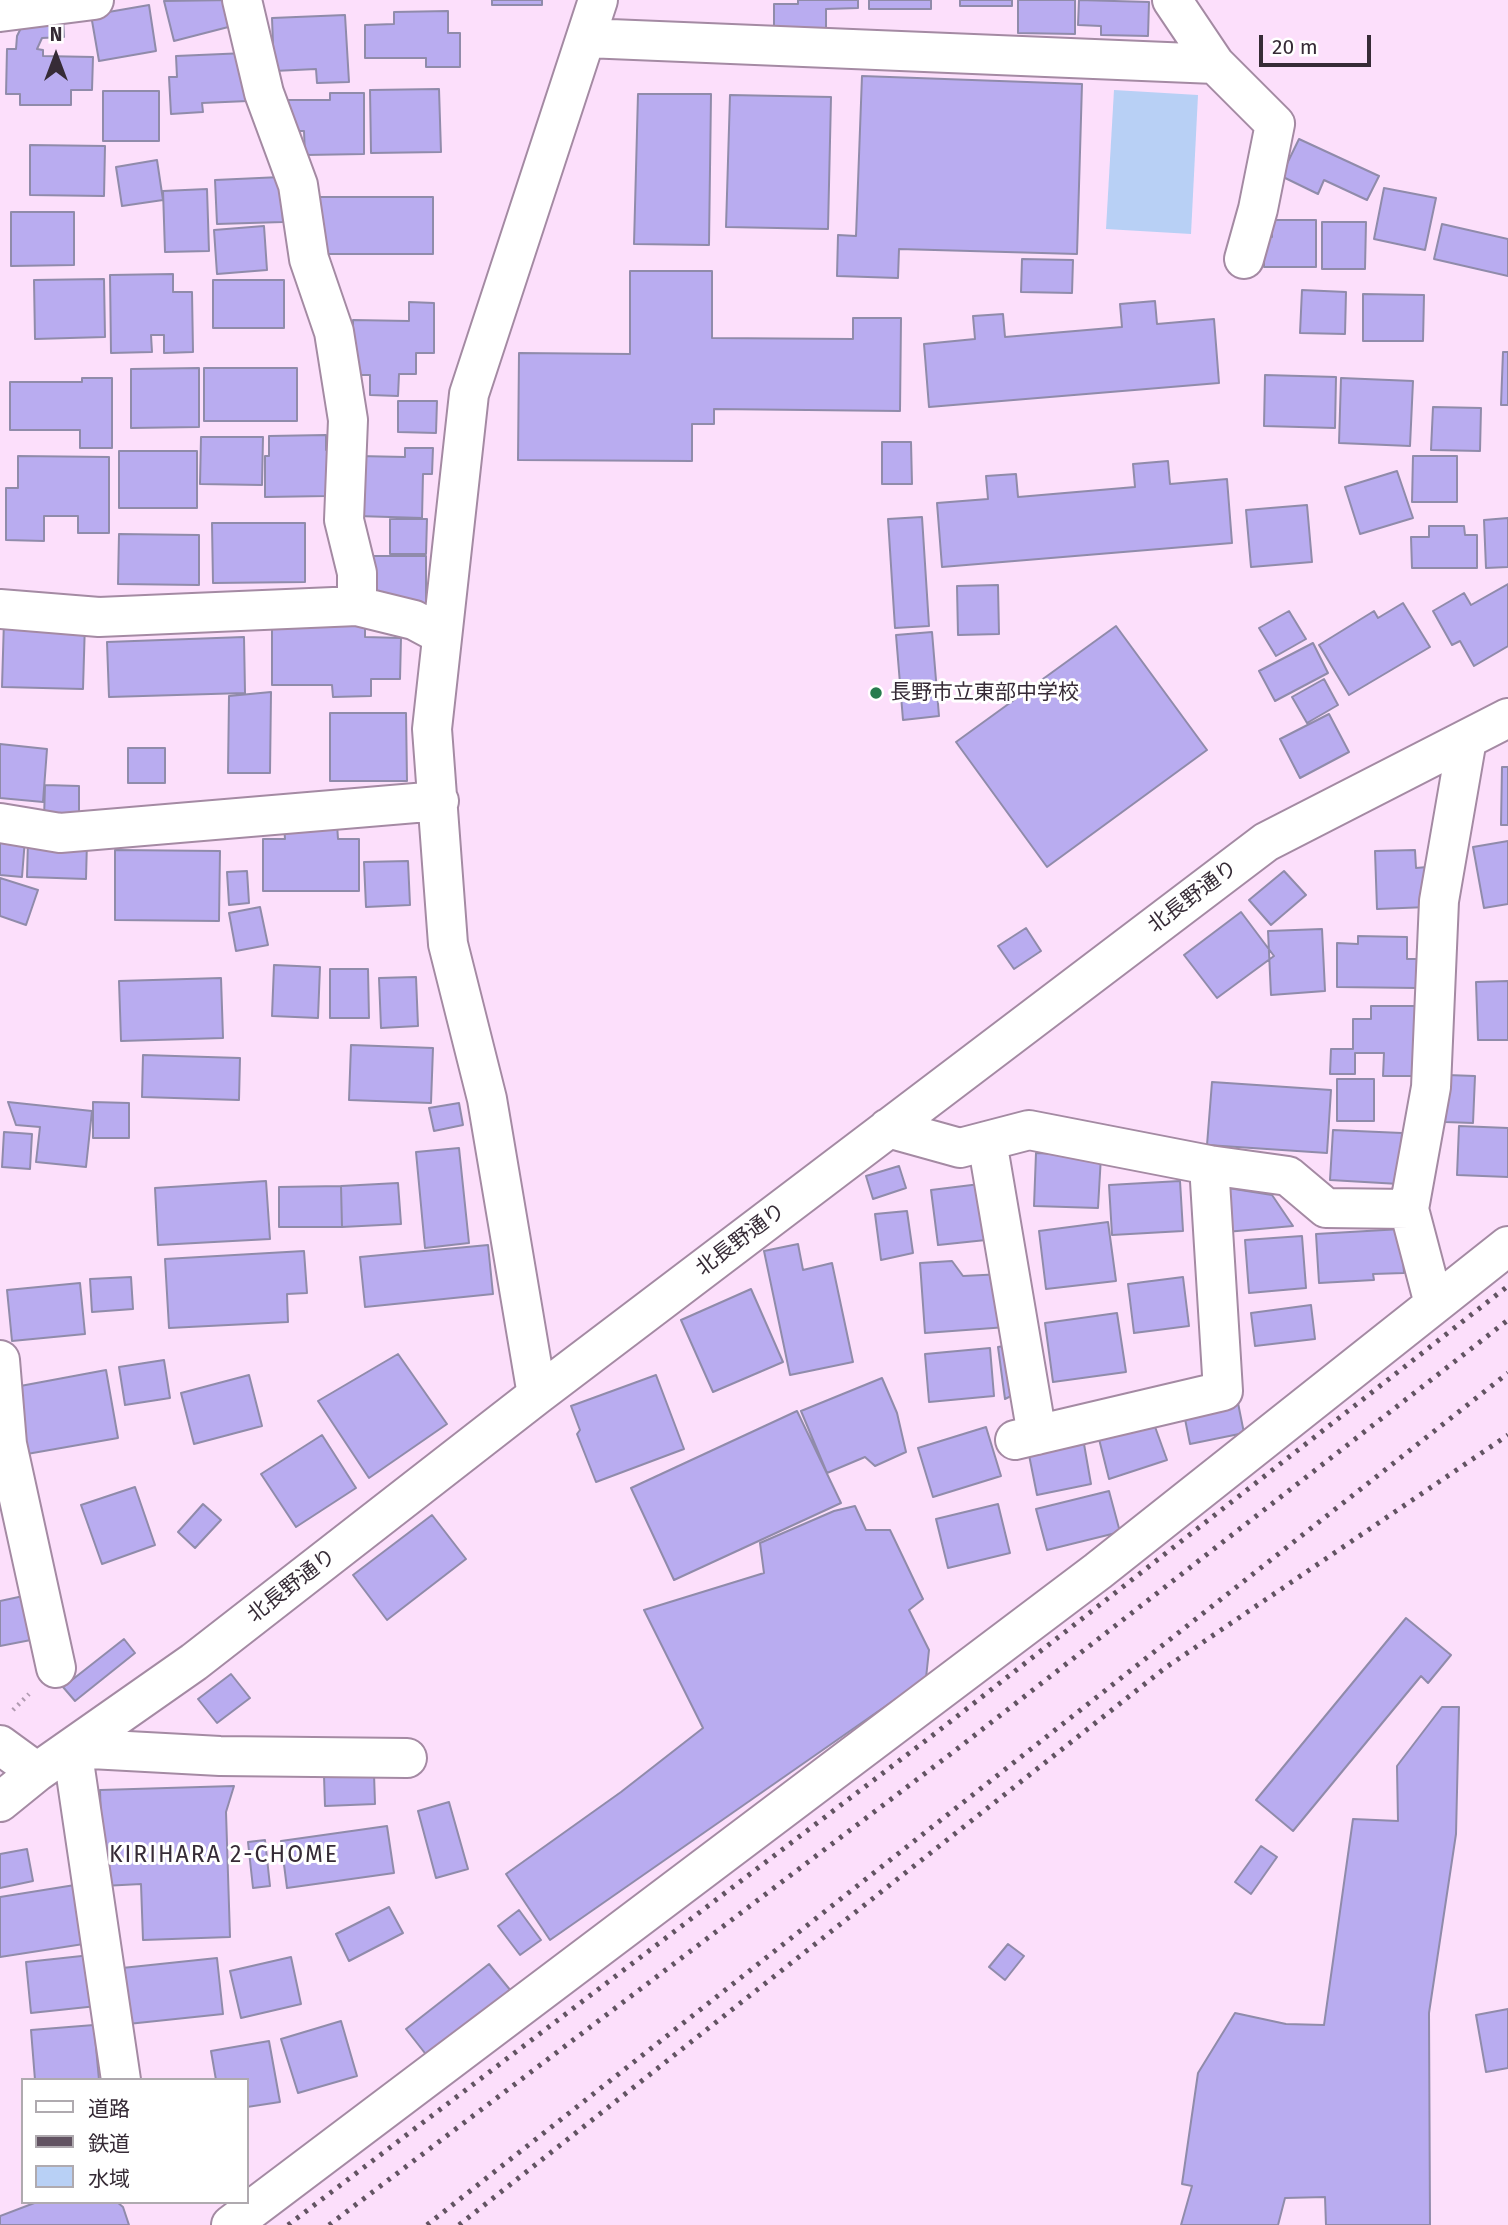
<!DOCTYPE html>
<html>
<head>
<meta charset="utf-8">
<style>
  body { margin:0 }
  #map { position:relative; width:1508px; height:2225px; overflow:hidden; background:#fcdffb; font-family:"Fira Sans","Noto Sans JP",sans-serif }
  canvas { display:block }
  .legend { position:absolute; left:21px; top:2078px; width:228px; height:126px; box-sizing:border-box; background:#fff; border:2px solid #afaaaf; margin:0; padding:9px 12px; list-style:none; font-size:21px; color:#362b36 }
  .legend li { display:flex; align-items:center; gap:14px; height:35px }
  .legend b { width:35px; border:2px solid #afaaaf }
  .north { position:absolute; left:21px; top:21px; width:70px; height:70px; -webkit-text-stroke:5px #fff; paint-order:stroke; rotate:0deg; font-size:19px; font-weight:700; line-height:28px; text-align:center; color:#362b36 }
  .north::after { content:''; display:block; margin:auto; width:24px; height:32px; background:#362b36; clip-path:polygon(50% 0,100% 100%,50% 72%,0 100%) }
  .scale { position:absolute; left:1259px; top:35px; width:112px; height:32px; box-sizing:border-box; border:4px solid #362b36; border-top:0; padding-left:9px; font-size:21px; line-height:24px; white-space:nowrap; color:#362b36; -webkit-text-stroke:5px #fff; paint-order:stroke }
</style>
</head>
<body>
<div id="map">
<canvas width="1508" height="2225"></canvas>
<ul class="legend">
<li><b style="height:9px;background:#fff"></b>道路</li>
<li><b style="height:9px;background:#625362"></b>鉄道</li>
<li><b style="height:19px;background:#b8d0f5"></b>水域</li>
</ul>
<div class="north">N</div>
<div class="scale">20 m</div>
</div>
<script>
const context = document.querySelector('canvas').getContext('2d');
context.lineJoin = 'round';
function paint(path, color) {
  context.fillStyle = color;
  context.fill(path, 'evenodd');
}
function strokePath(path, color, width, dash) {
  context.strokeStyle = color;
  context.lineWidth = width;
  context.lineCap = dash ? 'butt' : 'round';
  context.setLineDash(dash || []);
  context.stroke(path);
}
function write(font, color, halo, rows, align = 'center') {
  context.font = font + ' "Fira Sans","Noto Sans JP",sans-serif';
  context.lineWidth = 6;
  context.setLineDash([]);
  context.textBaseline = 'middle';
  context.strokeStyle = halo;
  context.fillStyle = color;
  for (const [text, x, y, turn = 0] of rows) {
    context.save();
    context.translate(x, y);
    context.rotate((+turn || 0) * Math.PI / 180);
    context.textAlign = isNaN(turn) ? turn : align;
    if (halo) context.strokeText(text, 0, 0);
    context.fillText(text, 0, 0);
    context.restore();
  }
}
paint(new Path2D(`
  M1114 90 1198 95 1191 234 1106 229Z`), '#b8d0f5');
const building = new Path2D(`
  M234 0 240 24 174 41 164 1Z
  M492 0H542V5H492Z
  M798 0H858V8L826 9V28H774V4H798Z
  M869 0H931V9H869Z
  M960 0H1012V6H960Z
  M1018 0H1075V34L1018 33Z
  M1079 0 1149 2 1148 36 1101 35V26L1078 25Z
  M149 5 156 51 99 61 91 15Z
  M448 11V33H460V67H426V58H365V25L394 24V12Z
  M345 15 349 82 317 83 316 69 274 71 272 18Z
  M63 16 64 37 42 38 37 49 43 50V56L93 57 92 90H71V105H20V94H6L7 49H16L17 36 23 24Z
  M246 53 248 101 202 103 203 112 171 114 169 77H177L176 56Z
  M862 76 1082 84 1077 254 899 249 898 278 837 276 838 235 856 236Z
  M439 89 441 152 371 153 370 90Z
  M103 91H159V141H103Z
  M330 93H364V154L305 155 304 131H289L288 100H330Z
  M638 94H711L709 245 634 244Z
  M730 95 831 97 828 229 726 227Z
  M1299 139 1379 176 1367 200 1324 180 1318 194 1281 176Z
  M30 145 105 146 104 196 30 195Z
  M157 160 163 200 122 206 116 167Z
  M281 177 283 222 217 224 215 180Z
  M1384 188 1436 198 1425 250 1374 239Z
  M207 189 209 251 165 252 163 191Z
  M319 197H433V254H319Z
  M11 212H74V265L11 266Z
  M1272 220H1316V267H1264V237H1272Z
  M1322 222H1366L1365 269H1322Z
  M1442 224 1508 239V276L1434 259Z
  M264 226 267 270 217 274 214 230Z
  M1022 259 1073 260 1072 293 1021 292Z
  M630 271H712V338L853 339V318H901L900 411 714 409V424H692V461L518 460 519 353 630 354Z
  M173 274V292H192L193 352 164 353V335H151L152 352 111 353 110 275Z
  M104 279 105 337 35 339 34 280Z
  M213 280H284V328H213Z
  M1302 290 1346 292 1345 334 1300 333Z
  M1363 294 1424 295 1423 341H1363Z
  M1155 301 1157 324 1214 319 1219 383 929 407 924 344 975 339 973 316 1003 314 1005 337 1122 327 1120 304Z
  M409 302 434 303V353H416V374H399L398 396 370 395V375H353V320L409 321Z
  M1503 352H1508V405H1501Z
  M199 368V427L131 428V369Z
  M204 368H297V421H204Z
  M1265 375 1336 377 1335 428 1264 426Z
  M82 378H112V448H80V430H10V382H82Z
  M1341 378 1413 381 1410 446 1339 443Z
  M398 401H437L436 433 398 432Z
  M1433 407 1481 408 1480 451 1431 450Z
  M326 435V450H335V470H327V496L265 497V456H269V436Z
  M201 437H263L262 485 200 484Z
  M882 442H911L912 484H882Z
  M405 448H433L432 474H423L422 518 357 516 359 456 405 457Z
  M119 451H197V508H119Z
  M18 456 109 457V533H78V516H44V541L6 540V488H18Z
  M1413 456H1457V502H1412Z
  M1168 461 1170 484 1227 479 1232 543 942 567 937 503 988 499 986 476 1016 474 1018 497 1135 487 1133 464Z
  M1397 471 1413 518 1360 534 1345 487Z
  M1307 505 1312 562 1251 567 1246 510Z
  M922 517 929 626 895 628 888 519Z
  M1508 518V567L1486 568 1484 520Z
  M390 519H427L426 554H390Z
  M212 523H305V582L213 583Z
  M1429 526H1464L1465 535H1477V568H1412L1411 537H1429Z
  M119 534 199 535V585L118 584Z
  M370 556H426V606H370Z
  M1508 584V646L1474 666 1460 641 1452 645 1433 611 1464 593 1471 605Z
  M998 585 999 634 958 635 957 586Z
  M1403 603 1430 647 1349 695 1319 645 1374 611 1378 618Z
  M1289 611 1306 639 1276 656 1259 628Z
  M272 616H365V637L401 638 400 679H371V696L333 697 332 685H272Z
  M4 620 85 622 83 689 2 687Z
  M1116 626 1207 750 1047 867 956 742Z
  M932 632 939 716 903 720 896 635Z
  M244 637 245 693 109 697 107 642Z
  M1313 643 1328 673 1275 701 1259 671Z
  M1324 679 1338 705 1307 723 1292 697Z
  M271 692 270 773H228L229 696Z
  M330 713H406L407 781H330Z
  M1329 714 1349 752 1300 778 1280 739Z
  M0 744 47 749 43 802 0 798Z
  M128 748H165V783H128Z
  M1502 767H1508V825H1501Z
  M45 785 79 786V819H44Z
  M337 824 338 839H359V891H263V839H285L284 826Z
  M0 837 25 839 22 877 0 875Z
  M28 840 87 841 86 879 27 877Z
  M1508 841V904L1484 908 1473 847Z
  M115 850 220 851 219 921 115 920Z
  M1415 850 1416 868 1427 867 1428 907 1377 909 1375 851Z
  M408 861 410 905 366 907 364 862Z
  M247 871 249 903 229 905 227 872Z
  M1284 871 1306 895 1271 925 1249 900Z
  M0 878 38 890 26 925 0 916Z
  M260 907 268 945 236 951 229 913Z
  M1241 912 1274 956 1217 998 1184 955Z
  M1026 928 1041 951 1014 969 998 946Z
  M1322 929 1325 991 1271 995 1268 931Z
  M1358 936 1407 937V959H1418L1417 988 1337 987V943L1358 944Z
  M274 965 320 967 318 1018 272 1016Z
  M330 969H368L369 1018H330Z
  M416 977 418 1026 381 1028 379 978Z
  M221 978 223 1038 121 1041 119 981Z
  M1508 981V1040H1478L1476 982Z
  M1371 1006H1422V1076H1383L1384 1053H1355V1074H1330L1331 1049H1353V1019H1371Z
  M351 1045 433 1048 431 1103 349 1100Z
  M143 1055 240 1058 239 1100 142 1097Z
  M1447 1075 1475 1076 1473 1123 1445 1122Z
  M1337 1079H1374V1121H1337Z
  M1212 1082 1331 1090 1327 1153 1207 1145Z
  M8 1102 92 1111 86 1167 36 1162 40 1127 16 1125Z
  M93 1102 129 1103V1138H93Z
  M459 1103 463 1125 434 1131 429 1108Z
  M1459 1126 1508 1128V1177L1457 1175Z
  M1333 1130 1402 1133 1399 1184 1330 1180Z
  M4 1132 32 1134 30 1169 2 1167Z
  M459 1148 469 1243 425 1248 416 1152Z
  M1036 1153 1101 1156 1098 1208 1034 1206Z
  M899 1166 906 1188 873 1199 866 1176Z
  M266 1181 270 1239 158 1245 155 1188Z
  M1180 1181 1183 1231 1112 1235 1109 1185Z
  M398 1183 401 1224 342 1227 341 1186Z
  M980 1184 986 1240 938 1245 931 1190Z
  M341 1186 342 1227H279V1187Z
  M1222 1187 1272 1195 1293 1226 1226 1232Z
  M907 1211 913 1253 881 1260 875 1214Z
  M1108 1222 1116 1281 1046 1289 1039 1231Z
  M1401 1229 1404 1273 1373 1274 1374 1280 1319 1283 1316 1234Z
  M1302 1236 1306 1288 1249 1293 1245 1240Z
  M798 1244 803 1270 832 1263 853 1362 790 1375 764 1251Z
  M488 1245 493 1294 365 1307 360 1257Z
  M304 1251 307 1293 287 1294 288 1322 169 1328 165 1259Z
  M952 1261 963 1276 1003 1274 1007 1327 925 1333 920 1263Z
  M131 1277 133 1309 92 1312 90 1279Z
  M1183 1277 1189 1326 1134 1333 1128 1284Z
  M80 1283 85 1334 12 1341 7 1290Z
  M751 1289 783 1362 713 1392 681 1320Z
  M1311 1305 1315 1339 1255 1346 1251 1313Z
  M1117 1313 1126 1372 1053 1382 1045 1323Z
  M1015 1344 1017 1393 1005 1399 998 1347Z
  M990 1348 994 1396 929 1402 925 1354Z
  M398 1354 447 1424 369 1478 318 1401Z
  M164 1360 170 1398 125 1405 119 1367Z
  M106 1370 118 1438 27 1454 15 1387Z
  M249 1375 262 1426 194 1444 181 1393Z
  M656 1375 684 1449 596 1482 577 1434 580 1430 571 1406Z
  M882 1378 897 1413 906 1452 875 1466 865 1457 827 1473 801 1411Z
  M1237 1398 1244 1433 1190 1444 1183 1409Z
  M797 1411 841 1503 674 1580 631 1488Z
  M1154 1424 1167 1460 1109 1479 1099 1439Z
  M986 1427 1001 1476 933 1497 918 1448Z
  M322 1435 356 1488 296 1527 261 1474Z
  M1084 1444 1091 1484 1037 1495 1029 1455Z
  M135 1487 155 1545 102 1564 81 1505Z
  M1109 1491 1120 1532 1047 1550 1036 1509Z
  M203 1504 221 1520 195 1548 178 1532Z
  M998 1504 1010 1553 948 1568 936 1519Z
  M855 1506 866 1530H890L923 1599 909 1610 929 1650 926 1678 550 1940 506 1874 621 1792 703 1728 644 1610 764 1573 760 1543 834 1511Z
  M432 1515 466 1559 387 1620 353 1575Z
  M28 1595 36 1639 0 1646V1601Z
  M1406 1618 1451 1655 1428 1683 1421 1676 1293 1831 1256 1800Z
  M124 1639 135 1653 75 1701 63 1687Z
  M231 1674 250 1698 217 1723 198 1699Z
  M1442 1707H1459L1456 1834 1429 2013 1430 2225H1326L1325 2197 1285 2198 1278 2225H1181L1192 2186 1182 2184 1198 2073 1235 2013 1286 2024 1324 2025 1353 1819 1398 1821 1397 1766Z
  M374 1774 375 1804 325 1806 324 1776Z
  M234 1786 226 1812 230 1937 143 1940 141 1884 103 1886 100 1790Z
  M449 1802 468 1869 436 1878 418 1811Z
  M387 1826 394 1873 287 1888 281 1841Z
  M265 1840 270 1886 253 1888 248 1842Z
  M1261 1846 1277 1857 1251 1894 1235 1882Z
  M27 1849 33 1881 0 1888V1854Z
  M81 1884 90 1943 0 1957V1897Z
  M389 1907 403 1933 349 1961 336 1934Z
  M519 1910 541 1940 520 1955 498 1926Z
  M1008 1944 1024 1956 1005 1980 989 1967Z
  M91 1955 97 2006 31 2013 26 1962Z
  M291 1957 301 2004 241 2018 230 1971Z
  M217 1958 223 2014 128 2024 122 1968Z
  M489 1964 511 1991 428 2057 406 2029Z
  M1508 2009V2068L1486 2072 1476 2015Z
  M341 2021 357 2076 298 2093 281 2039Z
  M94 2025 99 2080H35L31 2030Z
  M269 2041 280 2102 247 2107V2080H216L211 2051Z
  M37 2202H117L123 2207 129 2225H0V2216Z`);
paint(building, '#b9acf0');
strokePath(building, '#908baa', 2);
const minor = new Path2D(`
  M242 0 264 93 298 185 309 259 334 332 348 420 344 520 357 573V606L414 620 442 635
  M1172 0 1215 64 1275 124 1258 209 1244 259
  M0 12 94 0
  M586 38 1215 64
  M0 609 99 617 357 606
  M0 823 60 833 439 801
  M888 1128 960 1148 1029 1130 1209 1165 1223 1391 1015 1440
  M987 1141 1037 1435
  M1209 1165 1288 1176 1326 1208 1409 1209
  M1434 1304 1409 1209 1431 1087 1439 901 1467 739
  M0 1360 7 1444 56 1668
  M537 1395 487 1099 448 944 432 729 469 394 598 0
  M0 1745 37 1772
  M0 1802 37 1772 194 1662 537 1395 1266 842 1508 718
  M121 2080 72 1748 220 1756 407 1758
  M231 2225 1098 1571 1508 1246`);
strokePath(minor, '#a48aa3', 42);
strokePath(new Path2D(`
  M13 1710 29 1694`), '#b09ab0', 4.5, [2, 5]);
strokePath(minor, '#fff', 38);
strokePath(new Path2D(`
  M288 2225 937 1732 1508 1286
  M329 2225 948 1756 1508 1320
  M427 2225 1508 1373
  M459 2225 1165 1668 1508 1435`), '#625362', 5, [3.5, 7]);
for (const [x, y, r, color] of [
  [876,693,7,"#277b4e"]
]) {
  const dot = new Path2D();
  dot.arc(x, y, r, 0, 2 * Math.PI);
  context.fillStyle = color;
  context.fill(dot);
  strokePath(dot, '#fff', 2.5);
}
write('21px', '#362b36', '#fff', [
  ["長野市立東部中学校",890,693]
], 'left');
write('21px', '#362b36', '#fff', [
  ["北長野通り",1193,897,-37],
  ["北長野通り",741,1240,-37],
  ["北長野通り",292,1586,-38]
]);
context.letterSpacing = '2px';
write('23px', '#362b36', '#fff', [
  ["KIRIHARA 2-CHOME",224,1856]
]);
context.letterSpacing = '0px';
</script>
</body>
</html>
